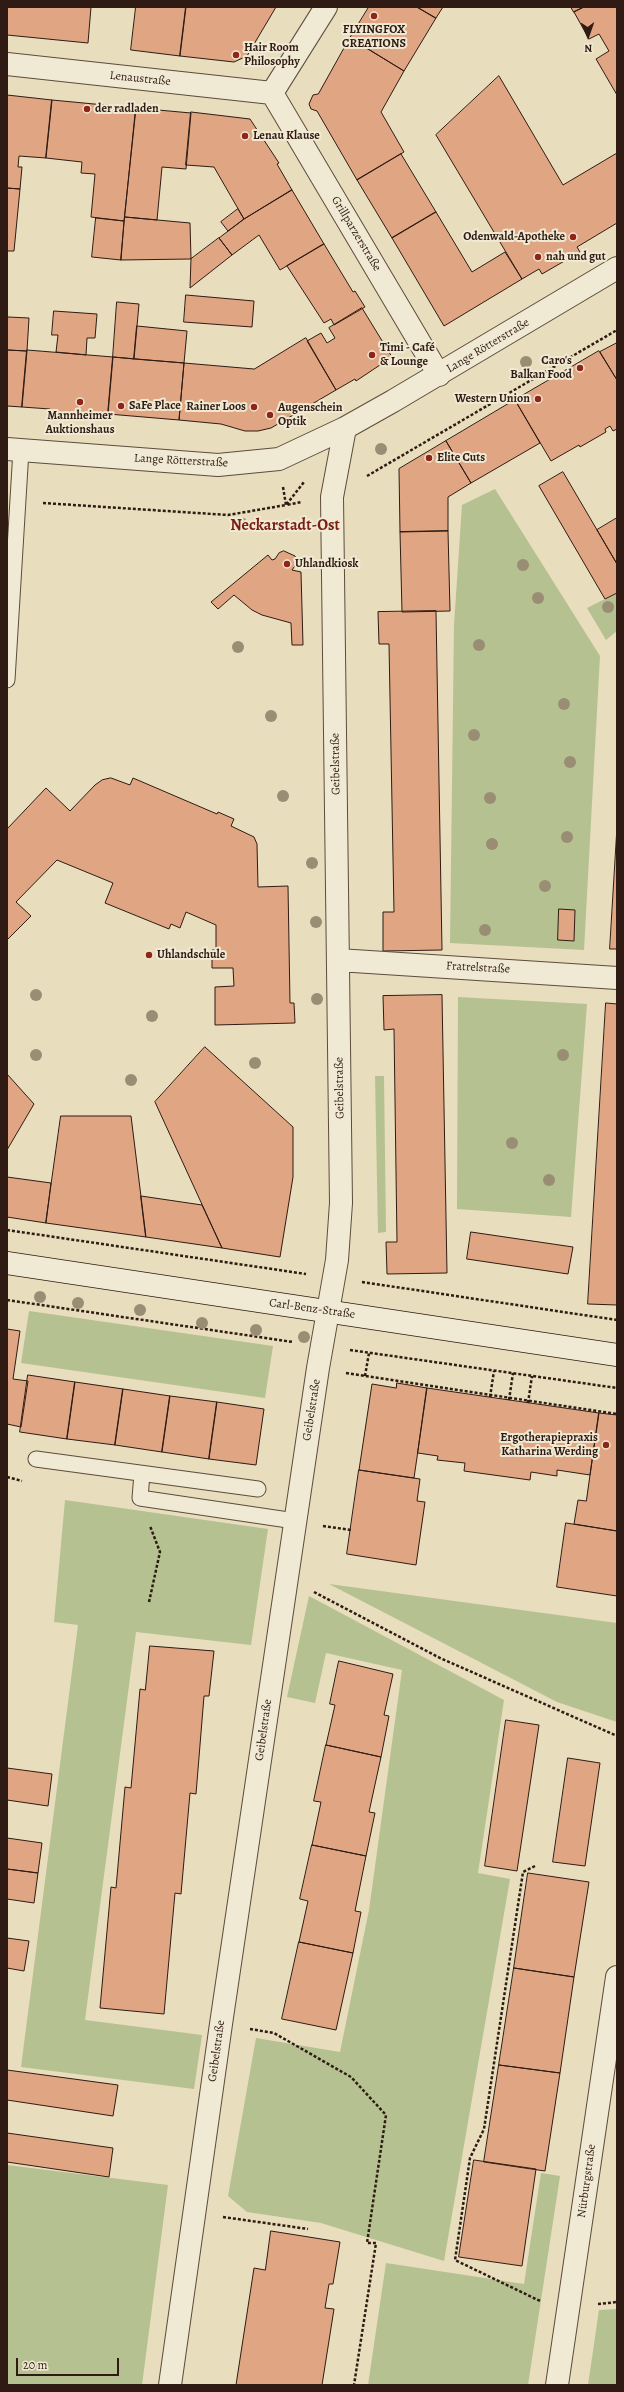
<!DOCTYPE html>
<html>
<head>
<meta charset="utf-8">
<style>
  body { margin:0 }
  #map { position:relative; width:624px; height:2392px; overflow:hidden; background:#e8ddbc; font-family:Alegreya,serif }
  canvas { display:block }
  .frame { position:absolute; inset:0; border:8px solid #2f1b13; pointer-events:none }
  .north { position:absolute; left:568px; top:16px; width:40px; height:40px; -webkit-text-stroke:3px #f0e9d3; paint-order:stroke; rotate:178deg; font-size:11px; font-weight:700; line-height:16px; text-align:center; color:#2f1b13 }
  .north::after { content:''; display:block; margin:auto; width:14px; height:18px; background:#2f1b13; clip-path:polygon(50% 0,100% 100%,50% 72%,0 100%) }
  .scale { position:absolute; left:16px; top:2358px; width:103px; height:18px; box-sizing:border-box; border:2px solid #2f1b13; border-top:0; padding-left:5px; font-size:12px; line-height:14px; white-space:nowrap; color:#2f1b13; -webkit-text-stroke:3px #f0e9d3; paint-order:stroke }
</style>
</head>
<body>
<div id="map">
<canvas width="624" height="2392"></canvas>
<div class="frame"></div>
<div class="north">N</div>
<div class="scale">20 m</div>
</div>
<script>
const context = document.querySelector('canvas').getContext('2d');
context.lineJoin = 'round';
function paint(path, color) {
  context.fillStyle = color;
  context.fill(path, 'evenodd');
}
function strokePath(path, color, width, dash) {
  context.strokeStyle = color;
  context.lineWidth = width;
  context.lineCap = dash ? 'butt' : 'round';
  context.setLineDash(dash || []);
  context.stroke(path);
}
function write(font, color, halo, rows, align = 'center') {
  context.font = font + ' Alegreya,serif';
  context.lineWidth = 4;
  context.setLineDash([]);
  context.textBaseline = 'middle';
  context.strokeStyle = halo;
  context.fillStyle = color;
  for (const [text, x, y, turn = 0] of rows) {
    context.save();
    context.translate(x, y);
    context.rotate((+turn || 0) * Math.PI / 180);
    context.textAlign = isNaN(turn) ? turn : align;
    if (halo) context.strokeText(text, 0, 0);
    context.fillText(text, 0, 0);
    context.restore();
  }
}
paint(new Path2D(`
  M495 489 600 656 584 950 450 943 454 625 462 505Z
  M617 593V631L606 640 587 608Z
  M458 997 587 1004 571 1217 457 1209Z
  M375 1076H384L386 1232 378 1233Z
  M29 1311 273 1346 265 1398 21 1363Z
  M65 1500 268 1529 251 1645 136 1632 85 2020 202 2035 194 2089 21 2067 78 1625 54 1622Z
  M329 1584 617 1623V1722L557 1702Z
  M309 1596 504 1700 478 1873 510 1879 444 2261 321 2223 247 2212 228 2196 256 2038 340 2052 369 1910 402 1670 326 1653 315 1703 287 1697Z
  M7 2165 168 2185 142 2385H7Z
  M541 2173 560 2176 528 2385H368L386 2263 524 2284Z
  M617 2309V2385H588L599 2310Z`), '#b6c191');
const building = new Path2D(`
  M7 7H91L88 43 7 35Z
  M136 7H186L180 56 131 50Z
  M186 7H276L247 56 234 62 180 56Z
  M369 7H417L436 18 404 71 350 38Z
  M417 7H443L436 18Z
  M571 7H584L574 12Z
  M584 7H617V95L596 59 609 51 599 34 589 39 574 12Z
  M350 38 404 71 381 112 404 152 357 180 317 111 311 109 309 104 313 95 318 94Z
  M499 76 563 185 617 153V223L577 247 580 252 542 274 539 269 522 279 436 135Z
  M7 95 52 100 46 158 19 156 18 167H22L20 189 7 188Z
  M52 100 136 108 124 221 91 217 95 174 81 173 82 162 46 158Z
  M136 108 191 113 186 169 162 167 157 220 125 217Z
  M191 112 250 119 279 163 277 164 292 190 244 219 214 167 186 165Z
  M401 154 436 212 392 238 357 180Z
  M7 188 20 189 14 251H7Z
  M292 190 324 244 280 270 259 235 232 255 219 238 244 219Z
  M238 209 244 219 228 231 221 222Z
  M436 212 472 272 505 252 522 279 444 326 392 238Z
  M125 217 190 223 191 259 121 260Z
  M96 218 124 221 121 260 92 257Z
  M219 238 232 255 190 288 191 259Z
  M324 244 353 292 355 291 365 307 334 325 331 319 324 323 287 266Z
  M186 295 254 301 252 327 184 322Z
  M117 302 139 304 134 359 113 357Z
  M362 308 392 357 356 381 355 379 336 390 307 341 321 333 327 343 335 338 329 328Z
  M54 311 97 314 95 338H87L86 355 56 352 58 335H52Z
  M8 317 29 318 27 351 7 350Z
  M137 326 187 331 184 363 134 359Z
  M306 338 336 390 271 428 258 431H245L221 424 179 420 184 363 254 369Z
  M617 343V380L600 352Z
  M7 350 27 351 22 407 7 406Z
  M27 350 113 357 108 414 50 412V409L22 407Z
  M599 351 617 380V429L613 431 610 426 605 429 606 432 580 447 579 445 551 461 515 400Z
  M113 357 184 363 179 420 108 414Z
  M515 400 540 443 471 483 446 441Z
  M446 441 471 483 448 497V531L400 532 399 469Z
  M563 472 617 564V593L605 599 539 486Z
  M617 518V564L597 530Z
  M448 531 450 611 402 612 400 532Z
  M284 551 295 556 297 563 292 570 301 572 303 645H292L291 623 262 615 252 610 234 595 218 609 211 602 268 555 272 560 275 559 279 553Z
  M436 611 442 950 383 951V912H394L389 644H379L378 612Z
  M111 778 130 785 133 778 217 814 218 812 234 819 231 826 254 837 257 844 258 887 288 886 290 1003H294L295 1023 215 1025V987L234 986 233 968H212V950H216V925L186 912 180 928 171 924 169 929 105 903 113 883 57 860 16 902 31 916 7 940V829L46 788 70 811 95 785 102 780Z
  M617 827V949H610Z
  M559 909 575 910 574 941 558 940Z
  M442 995 447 1273 387 1274 386 1242H397L394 1029 384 1030 383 996Z
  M606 1003 617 1004V1305L588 1304Z
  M205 1047 293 1127V1177L280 1257 222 1248 155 1102Z
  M7 1074 34 1104 7 1150Z
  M61 1116H131L146 1237 46 1223Z
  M7 1177 51 1183 46 1223 7 1217Z
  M141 1196 202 1205 222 1248 146 1237Z
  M471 1232 573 1247 568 1274 467 1259Z
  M7 1329 20 1331 13 1379 28 1381 21 1427 7 1424Z
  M28 1375 75 1382 67 1439 20 1432Z
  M75 1382 123 1389 115 1445 67 1439Z
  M397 1383 427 1388 414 1478 359 1470 372 1384 396 1388Z
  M427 1388 599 1413 590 1475 557 1470V1476L531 1472 530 1480 464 1471 465 1463 437 1460 438 1456 418 1453Z
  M123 1389 170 1396 162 1452 115 1445Z
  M170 1396 217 1402 209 1459 162 1452Z
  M217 1402 264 1409 256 1465 209 1459Z
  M599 1413 617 1415V1531L574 1524 578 1500 586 1501Z
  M359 1470 420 1479 417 1501 425 1502 416 1565 347 1554Z
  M566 1523 617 1531V1596L557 1587Z
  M150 1646 214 1651 209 1696H204L196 1794 190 1793 181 1894 175 1893 164 2014 100 2008 111 1887 116 1888 125 1787 131 1788 140 1689 145 1690Z
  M339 1661 393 1674 384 1715 389 1716 381 1757 326 1745 335 1705 330 1704Z
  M506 1720 539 1725 517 1871 485 1866Z
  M326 1745 381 1757 369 1812 375 1813 366 1856 312 1845 321 1802 314 1801Z
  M568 1758 600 1763 585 1866 553 1862Z
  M7 1768 52 1774 48 1806 7 1800Z
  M7 1838 42 1843 38 1873 7 1869Z
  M312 1845 366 1856 355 1911 361 1912 353 1953 299 1942 308 1901 300 1899Z
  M7 1869 38 1873 34 1903 7 1899Z
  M528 1873 589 1882 574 1977 514 1968Z
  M7 1938 29 1941 24 1971 7 1968Z
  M299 1942 353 1953 336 2030 282 2019Z
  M514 1968 574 1977 560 2073 499 2065Z
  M499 2065 560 2073 545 2171 484 2162Z
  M7 2070 118 2085 113 2116 7 2100Z
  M7 2133 113 2148 109 2177 7 2162Z
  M474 2160 536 2169 522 2266 459 2257Z
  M271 2231 340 2242 333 2284H329L325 2308 334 2309 322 2385H236L254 2268 265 2270Z`);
paint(building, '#e0a583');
strokePath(building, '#2f1b13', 1);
const lane = new Path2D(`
  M7 680 21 450
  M36 1459 258 1489
  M142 1474 140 1498 295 1521`);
const street = new Path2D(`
  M7 64 272 93
  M272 93 439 375
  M272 93 326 7
  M7 449 218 465 279 459 345 428 393 401 617 268
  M338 960 617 978
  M170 2385 221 2024 318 1368 337 1260 341 1203 332 497 345 428
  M557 2385 617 1977`);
const secondary = new Path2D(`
  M7 1263 617 1355`);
strokePath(lane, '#5d4c3d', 17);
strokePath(street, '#5d4c3d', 24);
strokePath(secondary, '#2f1b13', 24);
strokePath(new Path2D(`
  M367 476 617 330
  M283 487 286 505 302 502
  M43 503 228 515 286 505 304 482
  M7 1230 306 1274
  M362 1282 617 1320
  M7 1300 293 1342
  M350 1350 617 1388
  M346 1373 617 1414
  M365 1376 369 1353
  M490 1397 494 1371
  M509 1400 513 1373
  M528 1403 532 1376
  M7 1477 22 1481
  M323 1526 351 1530
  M314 1592 440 1658 617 1736
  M149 1602 160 1552 150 1526
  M535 1866 523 1872 484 2129 470 2158 455 2260 540 2301
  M250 2029 274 2033 351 2077 386 2115 367 2243H376L354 2385
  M223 2217 308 2229
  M598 2304 617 2302`), '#2f1b13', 2.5, [3, 2]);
strokePath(lane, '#f0e9d3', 15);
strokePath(street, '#f0e9d3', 22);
strokePath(secondary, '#f0e9d3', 22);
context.fillStyle = '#998e74';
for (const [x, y] of [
  [526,362],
  [381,449],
  [241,523],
  [523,565],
  [538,598],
  [608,607],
  [479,645],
  [238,647],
  [564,704],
  [271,716],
  [474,735],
  [570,762],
  [283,796],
  [490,798],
  [567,837],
  [492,844],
  [312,863],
  [545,886],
  [316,922],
  [485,930],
  [36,995],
  [317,999],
  [152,1016],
  [36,1055],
  [563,1055],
  [255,1063],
  [131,1080],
  [512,1143],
  [549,1180],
  [40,1297],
  [78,1303],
  [140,1310],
  [202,1323],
  [256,1330],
  [304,1337]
]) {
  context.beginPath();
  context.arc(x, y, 6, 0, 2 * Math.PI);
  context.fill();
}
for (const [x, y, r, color] of [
  [374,16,4,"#8f2418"],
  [236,55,4,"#8f2418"],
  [87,109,4,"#8f2418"],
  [245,136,4,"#8f2418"],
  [573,237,4,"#8f2418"],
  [538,257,4,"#8f2418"],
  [372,355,4,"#8f2418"],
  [580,368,4,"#8f2418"],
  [538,399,4,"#8f2418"],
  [80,402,4,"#8f2418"],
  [121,406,4,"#8f2418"],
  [254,407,4,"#8f2418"],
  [270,415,4,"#8f2418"],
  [429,458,4,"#8f2418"],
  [287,564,4,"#8f2418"],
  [149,955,4,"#8f2418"],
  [606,1445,4,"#8f2418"]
]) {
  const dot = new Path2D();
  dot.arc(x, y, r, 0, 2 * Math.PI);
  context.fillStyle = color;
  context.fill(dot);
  strokePath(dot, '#f0e9d3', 1.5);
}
write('bold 12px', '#2f1b13', '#f0e9d3', [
  ["FLYINGFOX",374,30,"center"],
  ["CREATIONS",374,44,"center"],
  ["Hair Room",244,48],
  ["Philosophy",244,62],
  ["der radladen",95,109],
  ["Lenau Klause",253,136],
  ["Odenwald-Apotheke",565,237,"right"],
  ["nah und gut",546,257],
  ["Timi - Café",380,348],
  ["& Lounge",380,362],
  ["Caro's",572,361,"right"],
  ["Balkan Food",572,375,"right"],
  ["Western Union",530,399,"right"],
  ["SaFe Place",129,406],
  ["Rainer Loos",246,407,"right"],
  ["Augenschein",278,408],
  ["Optik",278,422],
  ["Mannheimer",80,416,"center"],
  ["Auktionshaus",80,430,"center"],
  ["Elite Cuts",437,458],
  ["Uhlandkiosk",295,564],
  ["Uhlandschule",157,955],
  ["Ergotherapiepraxis",598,1438,"right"],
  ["Katharina Werding",598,1452,"right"]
], 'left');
write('12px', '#2f1b13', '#f0e9d3', [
  ["Lenaustraße",140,79,6],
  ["Grillparzerstraße",356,234,59],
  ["Lange Rötterstraße",488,346,-31],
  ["Lange Rötterstraße",181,461,3],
  ["Geibelstraße",336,764,-91],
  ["Fratrelstraße",478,968,3],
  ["Geibelstraße",340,1088,-91],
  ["Carl-Benz-Straße",312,1309,8],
  ["Geibelstraße",312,1410,-81],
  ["Geibelstraße",264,1730,-82],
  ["Geibelstraße",217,2051,-82],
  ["Nürburgstraße",587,2181,-82]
]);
write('bold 16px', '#7a1f14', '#f0e9d3', [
  ["Neckarstadt-Ost",285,526]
]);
</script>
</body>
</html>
